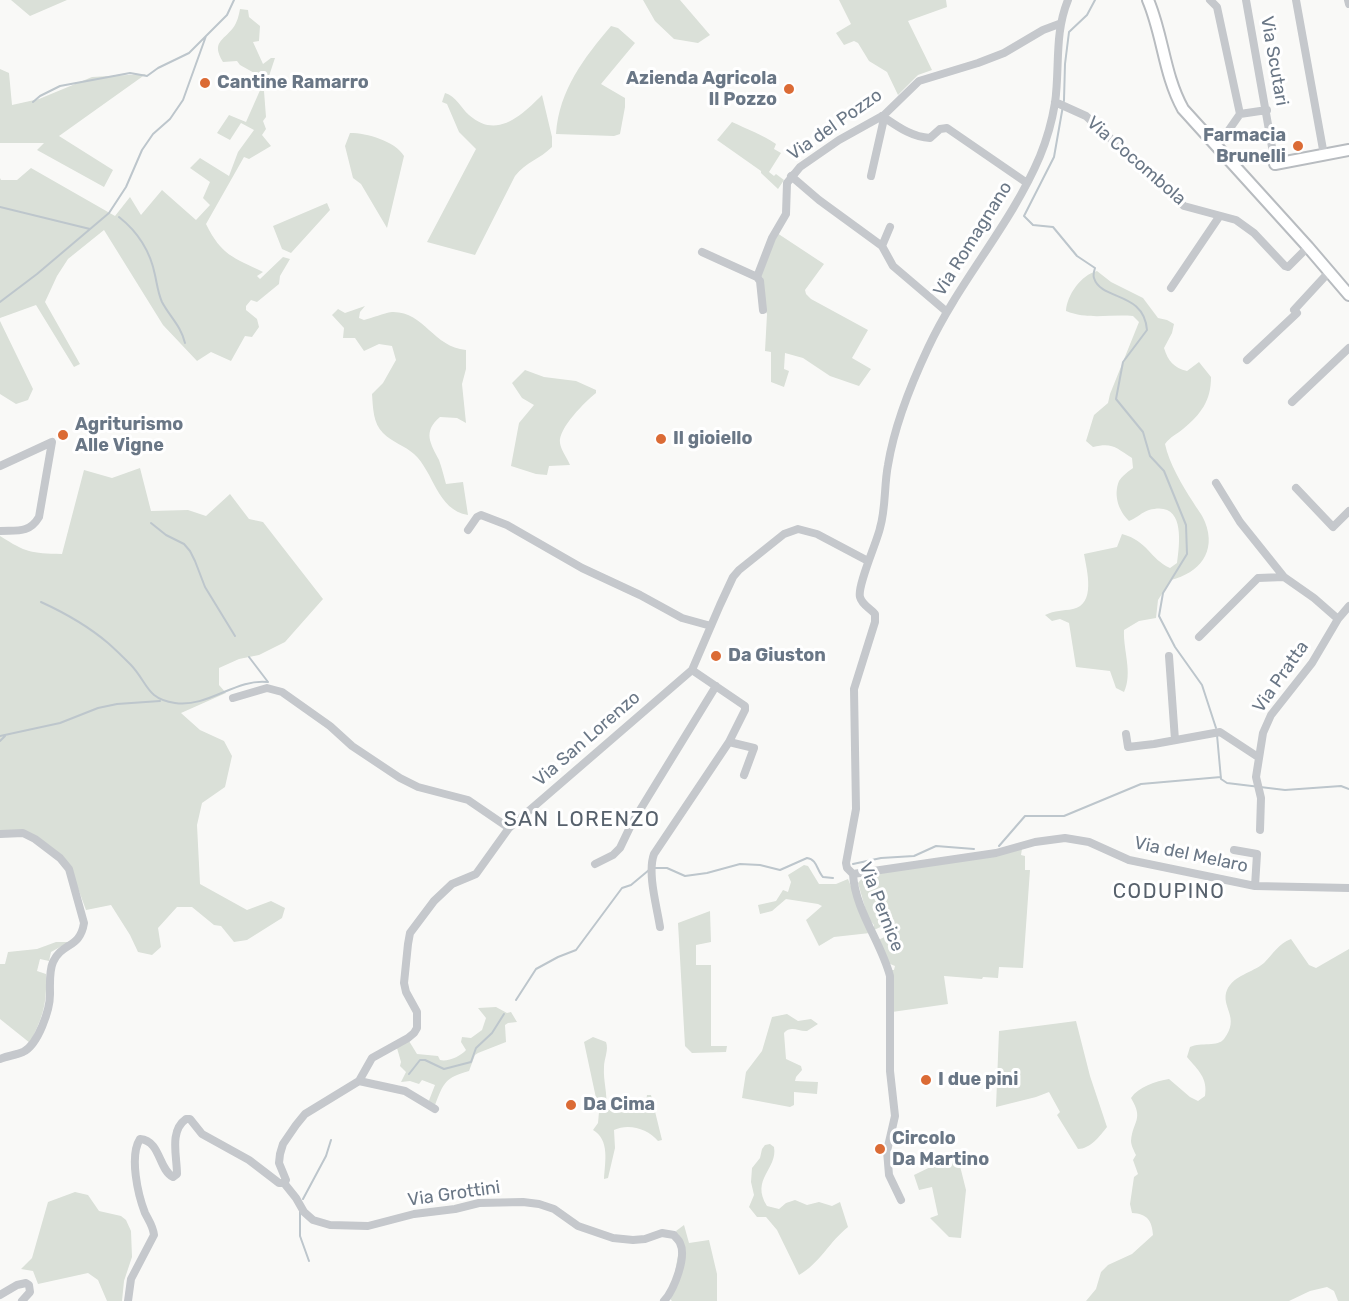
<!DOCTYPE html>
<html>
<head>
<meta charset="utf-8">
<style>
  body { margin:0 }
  canvas { display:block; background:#f9f9f7 }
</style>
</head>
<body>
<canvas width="1349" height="1301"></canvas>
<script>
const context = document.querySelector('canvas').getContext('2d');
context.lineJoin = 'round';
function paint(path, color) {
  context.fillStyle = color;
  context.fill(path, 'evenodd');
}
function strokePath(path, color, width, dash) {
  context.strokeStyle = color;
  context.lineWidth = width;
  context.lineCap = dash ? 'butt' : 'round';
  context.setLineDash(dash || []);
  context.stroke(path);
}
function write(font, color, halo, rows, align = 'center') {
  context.font = font + ' Rubik,sans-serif';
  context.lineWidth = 6;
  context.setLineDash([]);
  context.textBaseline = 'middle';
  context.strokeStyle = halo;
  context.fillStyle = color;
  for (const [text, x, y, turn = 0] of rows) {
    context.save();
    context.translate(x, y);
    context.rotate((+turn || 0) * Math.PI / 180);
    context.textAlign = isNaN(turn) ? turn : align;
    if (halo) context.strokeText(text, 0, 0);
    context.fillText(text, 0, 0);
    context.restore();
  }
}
paint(new Path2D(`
  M11 0H67L30 16Z
  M643 0H680L710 35 698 43 674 39 655 21Z
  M839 0H946L947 7 908 21 932 70 918 75 898 95 887 72 869 61 858 43 854 41 844 45 836 33 851 24Z
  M240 9 248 10 249 17 260 26 259 41 253 42 263 64 271 58H275L264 91 266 117 263 121 266 129 262 135 271 146 249 159 244 157 206 224C222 256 233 257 263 272L257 276 260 279 283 257 290 259 280 276 279 284 257 302 251 300 246 306V310L257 319 259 327 252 337 245 336 231 361 211 352 197 361 163 325 104 230 68 259 57 276 45 302 80 364 74 367 36 305 0 318V178L1 180H17L31 168 115 216 130 197 141 215 162 190 196 220 210 205 203 198 210 182 190 168 200 158 229 176 238 152 254 130 241 123 230 140 217 133 229 115 246 122 265 79 240 65 237 61 223 62C211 42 223 41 233 28 237 23 239 15 240 9Z
  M611 26 618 28 635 43 601 84 625 98V107L620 134 614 136 556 134C559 90 584 58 611 26Z
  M0 69 9 73 12 105 39 99 92 77 146 74 59 136 113 170 104 187 37 150 44 143H0Z
  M445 93C456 96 461 108 469 115 497 140 522 115 542 95L552 137V147C540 159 526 162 515 176L475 255 427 242 476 149 459 132 447 104 442 102Z
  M732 122C747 129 763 135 776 144L774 149 781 153 769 172 774 176 776 174 784 180 778 189 761 173V171L717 140Z
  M350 133C367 133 395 141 404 156L387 228 361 184 353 178 345 146Z
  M327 203 330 210 291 253 282 249 273 226Z
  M777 233 824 264 805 290 806 294 811 299 868 330 852 358 871 369 859 386 830 376 803 358 785 353 784 369 789 371 784 387 771 382V352L765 351 767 314 763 304V278L760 276Z
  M1097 271 1111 282 1143 298 1158 318 1167 320 1174 324 1172 333 1164 348C1168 361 1174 368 1187 371L1199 362 1211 377C1211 401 1201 414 1183 429 1176 435 1171 436 1165 444 1169 463 1182 485 1193 502 1197 509 1202 514 1205 522 1217 552 1199 573 1171 580L1158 600 1156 618 1139 621 1124 630C1123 650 1133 673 1124 692L1116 688 1110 671 1076 667 1069 623 1060 619 1052 621 1045 615C1055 610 1063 611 1073 609 1096 604 1087 571 1084 554L1117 547 1122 534C1148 541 1150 559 1170 568L1177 563C1180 541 1185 500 1149 510 1142 512 1137 518 1129 521 1119 511 1113 496 1119 481 1122 476 1129 471 1133 468L1132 458C1116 448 1113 442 1093 447L1086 441 1094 415 1108 403 1110 394 1139 322 1133 316C1110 314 1088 320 1066 311 1067 295 1081 275 1097 271Z
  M365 306 360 312 359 318 364 320C373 318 383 313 392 312 424 311 433 347 466 350V369L462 384 466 423 457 418 440 417C422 432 431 444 439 460 442 468 444 477 446 484L463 482 468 515C437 510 434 472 414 454 405 446 392 442 383 433 373 423 373 408 372 394L383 383 396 360 392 346 379 344 364 351 355 338H343L344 328 332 315 338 309 345 313Z
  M0 321 33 389 28 400 16 404 0 394Z
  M525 370 544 377 576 381 596 390V393C586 401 558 428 560 443 561 450 567 458 570 465L549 466 547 475 536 474 511 466 519 423 534 405 522 398 512 383Z
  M140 468 151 511 188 510 206 516 230 494 249 519 263 522 323 599 285 642 259 655 239 659 219 668V685L226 693 181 713 200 730 224 741 232 756 225 787 202 803 197 825 200 884 247 910 271 901 285 908 282 918 247 940 234 942 221 926 214 925 192 907H177L158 928 161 947 152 955 138 952 130 935 111 905 86 910 69 864 28 834 0 837V536C27 553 30 553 62 554L84 470 112 478Z
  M1022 849 1021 855 1025 856V870H1030L1023 968 999 967 998 978 983 977 982 979 944 976 948 1004 892 1012V970H894L895 966 888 963 878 940 891 934 887 924 874 930V925L868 918 858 883 864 876Z
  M804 865 808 866 819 884H836L848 879 870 933 834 937 819 946 806 920 822 906 818 904 786 899 772 911 760 914 758 905 776 901 783 890 788 892 791 882 788 875Z
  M710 911 711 942 696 945V965H711V1046H727L726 1052 692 1053 685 1046 678 923Z
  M1291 939 1309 965 1316 968 1349 949V1301H1338L1334 1291 1327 1287 1310 1291 1289 1301H1086L1096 1289 1101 1272 1108 1265 1132 1254 1153 1235C1152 1220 1147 1214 1132 1213L1130 1204 1134 1177 1138 1174 1133 1160 1136 1155C1134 1151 1131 1145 1131 1141 1133 1120 1144 1120 1131 1098 1138 1087 1156 1081 1169 1079L1190 1097 1198 1101 1205 1096C1208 1078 1198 1070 1187 1057L1190 1047C1201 1042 1218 1047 1224 1039 1241 1017 1220 1007 1227 990 1234 975 1252 973 1264 963 1274 953 1278 944 1291 939Z
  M56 942H69L51 952 49 961 40 959 37 971 46 974C47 1005 43 1016 30 1043L0 1019V964H5L8 952 37 949Z
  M496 1007 507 1013 511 1012 517 1022 508 1023 505 1025 506 1042 478 1053 475 1055 469 1071C445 1078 444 1082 435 1105L428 1103 435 1085 422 1080 419 1084 410 1081 401 1082 406 1072 400 1066 401 1062 397 1048 409 1041 417 1054 438 1056 440 1060C448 1062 461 1056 466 1050L461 1042 462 1037 471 1038 482 1030 486 1018 478 1008Z
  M787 1014 798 1021 811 1019 818 1024 807 1031C799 1032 791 1025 784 1033L786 1059 801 1066 802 1070 796 1077 795 1081 818 1082 817 1094 794 1092V1105L790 1107 742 1098 746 1072 762 1051 772 1017Z
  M1076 1021 1090 1076 1107 1127C1100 1136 1090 1149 1078 1149L1057 1115 1060 1112 1049 1092 1036 1097 996 1107 999 1031Z
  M593 1037 606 1042C609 1050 604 1059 604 1067 603 1081 608 1094 606 1108L614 1112 644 1113 647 1095H651L662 1140 658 1141C648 1129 629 1123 614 1130L615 1148 608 1178 604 1179C605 1162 610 1140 593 1130L598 1123 599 1112 584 1042Z
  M770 1144 774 1147C778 1169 750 1179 767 1206L779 1209 786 1203 795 1200 807 1205 819 1202 832 1206 840 1202 848 1227C830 1241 819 1264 799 1275L777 1230 766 1217H757L749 1207 754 1195 751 1182 752 1168 760 1158 762 1149 765 1145Z
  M957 1154 966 1190 961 1238 949 1237 930 1218 938 1215 932 1187 919 1190 914 1175Z
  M75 1192 88 1195 99 1211 121 1216 126 1220 131 1231 132 1257 124 1281 122 1301H107L98 1280 88 1273 38 1284 33 1271 21 1269 32 1258 48 1202Z
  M684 1225 689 1243 709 1240 717 1274V1301H672L670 1299 681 1239 676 1231Z`), '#dae0d8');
strokePath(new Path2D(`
  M1095 0 1087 15 1069 32 1065 64 1064 100 1054 157 1024 216 1033 225 1053 227 1077 256 1095 268C1094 271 1093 275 1094 278 1101 301 1144 291 1147 330L1123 362 1116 399 1143 432 1150 456 1164 471 1186 525 1187 554 1163 593 1159 616 1175 647 1202 685 1216 728
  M33 102 40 96 60 86 130 73 147 76 158 68 189 53 227 15 234 0
  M0 207 90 229
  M119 217C138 232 150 250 155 275 157 284 158 293 162 302 170 317 181 326 185 343
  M0 302 37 274 109 213 126 187 142 150 153 134 170 119 183 100 206 36
  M151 523 166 535 184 544 190 551 195 561 205 587 235 636
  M41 602C65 613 88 626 108 643 116 650 124 658 131 665 148 683 146 699 175 703 208 708 236 678 268 682
  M249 657 268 682
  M1217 735 1221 779 1227 783 1285 790 1341 786 1349 789
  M0 736 60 723 98 708 117 704 160 701
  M0 741 5 736
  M999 846 1025 816H1064L1141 784 1221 777
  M853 864 881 858 914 856 936 846 974 849
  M653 868H667L685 876 707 873 740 864 760 865 780 870 807 858C817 859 817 871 823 877L833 878
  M516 1000 536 969 558 957 576 950 622 888 631 885 649 870
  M409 1074 420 1060H425L444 1069 471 1062 476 1048 492 1033 504 1014
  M303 1199 326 1156 331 1140
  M300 1212V1236L309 1261`), '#bdc6cc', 2);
const secondary = new Path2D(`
  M1148 0C1163 35 1164 75 1183 109L1308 247 1349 295
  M1275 164 1349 150`);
strokePath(secondary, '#b8bcc0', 14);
strokePath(new Path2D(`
  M1210 0 1217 7 1240 114
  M1246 0 1275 164
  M1296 0 1324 155
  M1348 0 1349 4
  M1055 102 1086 116 1184 206 1236 220 1254 233 1285 266 1288 267 1308 247
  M882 116C897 126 911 137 930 138L940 129 947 128 1027 183
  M1217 147 1240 114 1267 110
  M791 176 819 200 882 246 893 266 947 312
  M871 176 883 123 882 116
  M882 246 890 227
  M702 252 757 277
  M1171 288 1219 217
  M763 310 760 281 757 277 772 238 786 214 787 183 800 167 839 140 884 115 919 81 978 63 1004 53 1043 30 1059 24
  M1247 360 1297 313 1294 310 1329 272
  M1292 402 1349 348
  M0 466 52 442 39 517C29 534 16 530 0 531
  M1216 483 1240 522 1284 577
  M1296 488 1333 527 1349 511
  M468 530 477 517 481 515 507 525 582 568 640 595 682 618 711 626
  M1199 637 1258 578 1284 577 1314 598 1338 619
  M1169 656 1175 740
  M692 670 745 706V710L729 742
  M233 698 267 688 282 692 330 726 352 746 400 778 418 787 468 800 509 828
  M1126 734 1128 747 1154 744 1220 732 1258 757
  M1260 830 1261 798 1256 777 1263 733 1271 715 1312 663 1338 619 1349 606
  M0 834 23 833 35 839 60 858 69 869 84 923C80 949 62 942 53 962 49 971 50 984 50 994 50 1010 38 1045 23 1052 16 1055 7 1056 0 1059
  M1234 850 1257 854 1255 886
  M595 864 613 855 620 848 632 823 716 686
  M853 874 847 868 846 863 856 809 854 689 875 622V614C870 608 862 605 860 597 857 586 877 542 880 528 886 508 884 485 888 465 894 428 912 382 928 348 959 281 1011 225 1040 156 1047 139 1052 121 1055 103 1060 68 1054 34 1068 0
  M853 874 996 853 1035 842 1065 838 1089 842 1129 860 1255 886 1349 888
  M853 874C855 910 881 942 890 976V1071L895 1116 887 1151 889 1175 901 1200
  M660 927C657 907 647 873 654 854L729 742 754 748 744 775
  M359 1081 405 1091 435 1109
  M284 1183 296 1198 304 1212 313 1220 330 1225 368 1226 414 1214 455 1209 479 1203 523 1202 539 1204 554 1209 578 1226 613 1238 633 1240 645 1239 662 1233 674 1235C676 1238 679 1240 680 1243 687 1257 674 1290 664 1301
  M0 1295 17 1285 26 1283 29 1285 30 1292 22 1301
  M128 1301 131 1279 154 1235C153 1226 149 1221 145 1213 138 1195 129 1156 140 1139 161 1141 158 1169 173 1177L177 1174C177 1156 169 1131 186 1119H190L202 1134 249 1160 279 1183H284L286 1180 279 1163 280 1154 283 1144 296 1125 305 1114 359 1081 372 1058 408 1038 414 1033 417 1028V1012L406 992 404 983 408 944 410 933 434 901 452 884 476 874 509 828 692 670 720 605 733 577 739 570 784 534 798 529 817 534 868 561`), '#c5c8cc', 8);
strokePath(secondary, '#fff', 10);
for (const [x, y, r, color] of [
  [205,83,6,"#db6b35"],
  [789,89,6,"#db6b35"],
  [1298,146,6,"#db6b35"],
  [63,435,6,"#db6b35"],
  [661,439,6,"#db6b35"],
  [716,656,6,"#db6b35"],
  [926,1080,6,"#db6b35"],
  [571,1105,6,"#db6b35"],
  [880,1149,6,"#db6b35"]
]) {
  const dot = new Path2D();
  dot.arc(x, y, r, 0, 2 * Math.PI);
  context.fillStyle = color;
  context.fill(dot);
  strokePath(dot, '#fff', 2);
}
write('18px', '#6a7786', '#fff', [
  ["Via Scutari",1274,61,80],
  ["Via del Pozzo",835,125,-35],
  ["Via Cocombola",1136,161,41],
  ["Via Romagnano",973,239,-58],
  ["Via Pratta",1281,677,-55],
  ["Via San Lorenzo",587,739,-41],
  ["Via del Melaro",1191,855,12],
  ["Via Pernice",881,907,69],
  ["Via Grottini",454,1194,-8]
]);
write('bold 18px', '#6a7786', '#fff', [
  ["Azienda Agricola",777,79,"right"],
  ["Il Pozzo",777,100,"right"],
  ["Cantine Ramarro",217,83],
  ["Farmacia",1286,136,"right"],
  ["Brunelli",1286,157,"right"],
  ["Agriturismo",75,425],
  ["Alle Vigne",75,446],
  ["Il gioiello",673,439],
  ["Da Giuston",728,656],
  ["I due pini",938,1080],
  ["Da Cima",583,1105],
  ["Circolo",892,1139],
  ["Da Martino",892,1160]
], 'left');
context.letterSpacing = '1.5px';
write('20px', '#57616c', '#fff', [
  ["CODUPINO",1169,892]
]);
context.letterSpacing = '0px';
context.letterSpacing = '1.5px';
write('21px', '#57616c', '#fff', [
  ["SAN LORENZO",582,820]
]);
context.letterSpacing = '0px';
</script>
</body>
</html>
